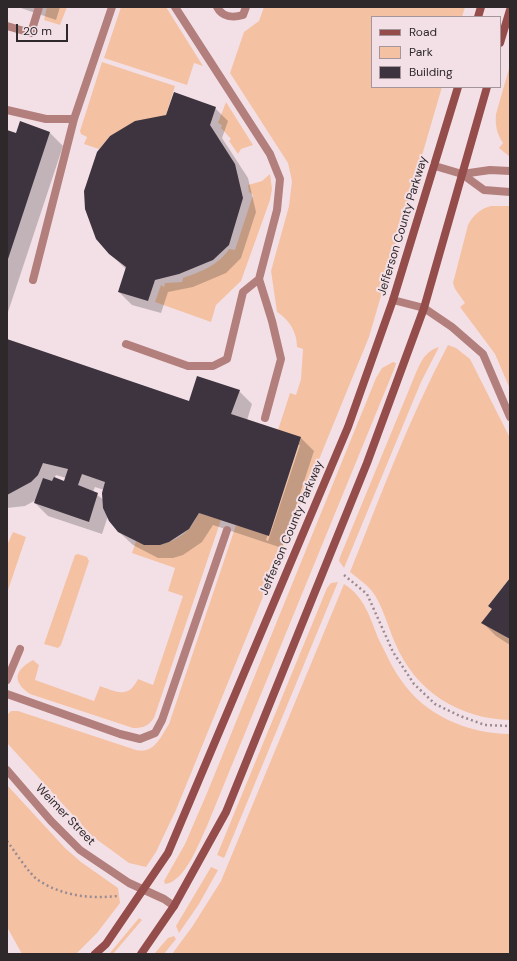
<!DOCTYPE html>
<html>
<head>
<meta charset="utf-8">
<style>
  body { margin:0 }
  #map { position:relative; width:517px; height:961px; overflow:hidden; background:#f3e0e7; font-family:"DM Sans",sans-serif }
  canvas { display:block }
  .frame { position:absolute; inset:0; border:8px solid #2f282b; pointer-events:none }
  .legend { position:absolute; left:371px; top:16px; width:130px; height:72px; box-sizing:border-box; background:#f3e0e7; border:1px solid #a5969c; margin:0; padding:5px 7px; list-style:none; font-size:12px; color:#2f282b }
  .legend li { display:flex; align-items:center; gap:8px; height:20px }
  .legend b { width:20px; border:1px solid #a5969c }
  .scale { position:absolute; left:16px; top:24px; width:52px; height:18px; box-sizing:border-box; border:2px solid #2f282b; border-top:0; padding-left:5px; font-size:12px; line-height:14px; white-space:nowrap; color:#2f282b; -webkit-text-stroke:3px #f3e0e7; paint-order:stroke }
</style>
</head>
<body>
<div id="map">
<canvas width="517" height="961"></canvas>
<div class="frame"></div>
<ul class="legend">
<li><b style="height:5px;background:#944d4a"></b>Road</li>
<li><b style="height:11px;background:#f4c2a3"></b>Park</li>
<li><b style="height:11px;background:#3e343f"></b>Building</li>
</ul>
<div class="scale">20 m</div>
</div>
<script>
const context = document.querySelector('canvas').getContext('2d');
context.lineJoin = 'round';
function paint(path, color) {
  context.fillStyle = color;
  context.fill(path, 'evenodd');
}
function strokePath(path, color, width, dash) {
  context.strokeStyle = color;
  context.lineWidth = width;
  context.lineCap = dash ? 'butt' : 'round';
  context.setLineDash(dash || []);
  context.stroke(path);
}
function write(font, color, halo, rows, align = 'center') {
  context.font = font + ' "DM Sans",sans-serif';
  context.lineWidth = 4;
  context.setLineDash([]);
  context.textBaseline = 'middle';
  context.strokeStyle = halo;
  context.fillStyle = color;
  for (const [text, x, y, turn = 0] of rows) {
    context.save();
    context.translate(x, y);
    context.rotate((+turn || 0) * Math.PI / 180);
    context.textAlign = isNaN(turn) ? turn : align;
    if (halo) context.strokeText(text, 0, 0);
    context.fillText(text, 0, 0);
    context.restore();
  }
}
paint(new Path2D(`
  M47 7H67L60 25 44 20Z
  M121 7H166L203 66 194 63 187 85 104 58Z
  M264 7H465L462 17H372V87H442L369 337 176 810 156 852 146 867 129 863 92 836 7 743V715L11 711H18L136 750C154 754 160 738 169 724L236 525 269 535 301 438 278 430 290 393 296 395 301 379 303 349 297 347C297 333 290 320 277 312L271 271 289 206 292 181 288 163 230 73 244 32 259 21Z
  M102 62 175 86 166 115 110 136 99 149 84 144 87 137 81 134 80 131Z
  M510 65V157L499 148 503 143C497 134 495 126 496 114Z
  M226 102 253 145 241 149 238 154 229 141 231 139 221 128 222 125 218 123Z
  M270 174 272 189 270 200 241 281 216 305 211 322 155 302 161 285 164 287 165 283 182 282 183 278C200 272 219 265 229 249L235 250 253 195 249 192 248 185 262 181Z
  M491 206H510V389L495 354 460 307 465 303 455 289 453 283 468 225C473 215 480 209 491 206Z
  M448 345 456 348 470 359 510 438V578L488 606 492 609 482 623 510 639V720C459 719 415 691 395 643 388 627 382 603 371 590 365 583 357 578 350 572 381 495 409 418 448 345Z
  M439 347 421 382 344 568 339 561 340 557 415 375C421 362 424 352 439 347Z
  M393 362 396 363 395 367 207 826C199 843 185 882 165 884L164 881 185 844 207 793 376 378 382 368Z
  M199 513 221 520 154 718C148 726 144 728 133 728L30 694C11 681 15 670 33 660L39 665 35 680 94 701 100 686C117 692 128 699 138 679L153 685 183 596 168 591 175 568 132 553 136 541C154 550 175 543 189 529 193 525 196 518 199 513Z
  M13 532 26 537 7 593V545Z
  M78 554 87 557 89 561 61 645 58 648 44 644 75 555Z
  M338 582 225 856 224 858 217 855 327 588 331 583Z
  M344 584C365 597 370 618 379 640 386 653 392 668 401 680 424 715 469 734 510 734V954H172L192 927 221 881Z
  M7 785 65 848 81 862 118 888 120 903 97 933 76 954H22L7 927Z
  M211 867 218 870 199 904 179 933 176 926Z
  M139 918 142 920 113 954H109Z
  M174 936 176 939 164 954H154L168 938Z`), '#f4c2a3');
paint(new Path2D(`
  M18 7H60L56 20Z
  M215 108 228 121 222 138 248 178 256 212 241 258 226 273 193 287 168 292 161 313 132 305 119 292 127 270 110 254Z
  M7 131 17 134 50 133 63 146 7 315Z
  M7 340 190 402 239 391 252 404 247 420 301 438 314 451 282 548 213 525 202 542 183 555 173 558H158L133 545 119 532 108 516 102 534 48 516 35 503 36 500 25 506 7 508ZM298 445H300L268 541 266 540ZM56 475 66 478 64 482 54 479ZM95 487 104 490V500L93 492Z
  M510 580V645L496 636 483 623Z`), '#0003');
paint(new Path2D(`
  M174 92 216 107 210 125 235 164 243 198 229 245 213 260 179 274 155 280 148 301 118 292 126 267 109 254 96 239 85 209 84 191 97 152 110 136 135 121 166 115Z
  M20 121 50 132 7 262V130L16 133Z
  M7 339 189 401 197 376 240 390 231 414 301 437 269 536 199 513 189 529 169 542 160 545H144L118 532 109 521 103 508 102 493 105 482 82 474 78 485 98 493 89 522 34 503 43 478 52 481 54 477 64 481 68 469 43 463 38 475 31 482 7 495Z
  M510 578V639L481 623 492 609 488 606Z`), '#3e343f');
strokePath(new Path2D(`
  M344 575 367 594 393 652 414 684 435 704 460 716 485 725 510 726
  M7 841C14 850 29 874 38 880 62 896 90 899 118 896`), '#998b91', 2.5, [2, 3]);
strokePath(new Path2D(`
  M217 7C222 17 233 18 243 15L246 7
  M7 26 31 33 39 7
  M7 110 46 119H74
  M259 279 272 321 281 359 265 418
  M33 280 74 119 112 7
  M393 300 424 308 452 327 483 354 510 417
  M126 344 188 366H213L227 359 243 292 259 279 277 210 280 179 270 154 175 7
  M7 680 20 649
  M7 694 120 734 140 739 155 733 162 720 227 530`), '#b27f7c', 8);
strokePath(new Path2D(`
  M435 166 462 174 484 190 510 192
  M462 174 490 170 510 171
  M7 770 51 821 80 850 129 883 164 899 174 906`), '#b27f7c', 8);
strokePath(new Path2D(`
  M478 17 481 7
  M500 43 510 10
  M95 954 106 944 168 853 348 427 393 300 458 87
  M141 954 174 906 226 812 367 463 424 308 487 87`), '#944d4a', 8);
write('12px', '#2f282b', '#f3e0e7', [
  ["Jefferson County Parkway",403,226,-73],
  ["Jefferson County Parkway",292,528,-67],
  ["Weimer Street",65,815,46]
]);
</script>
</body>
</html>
